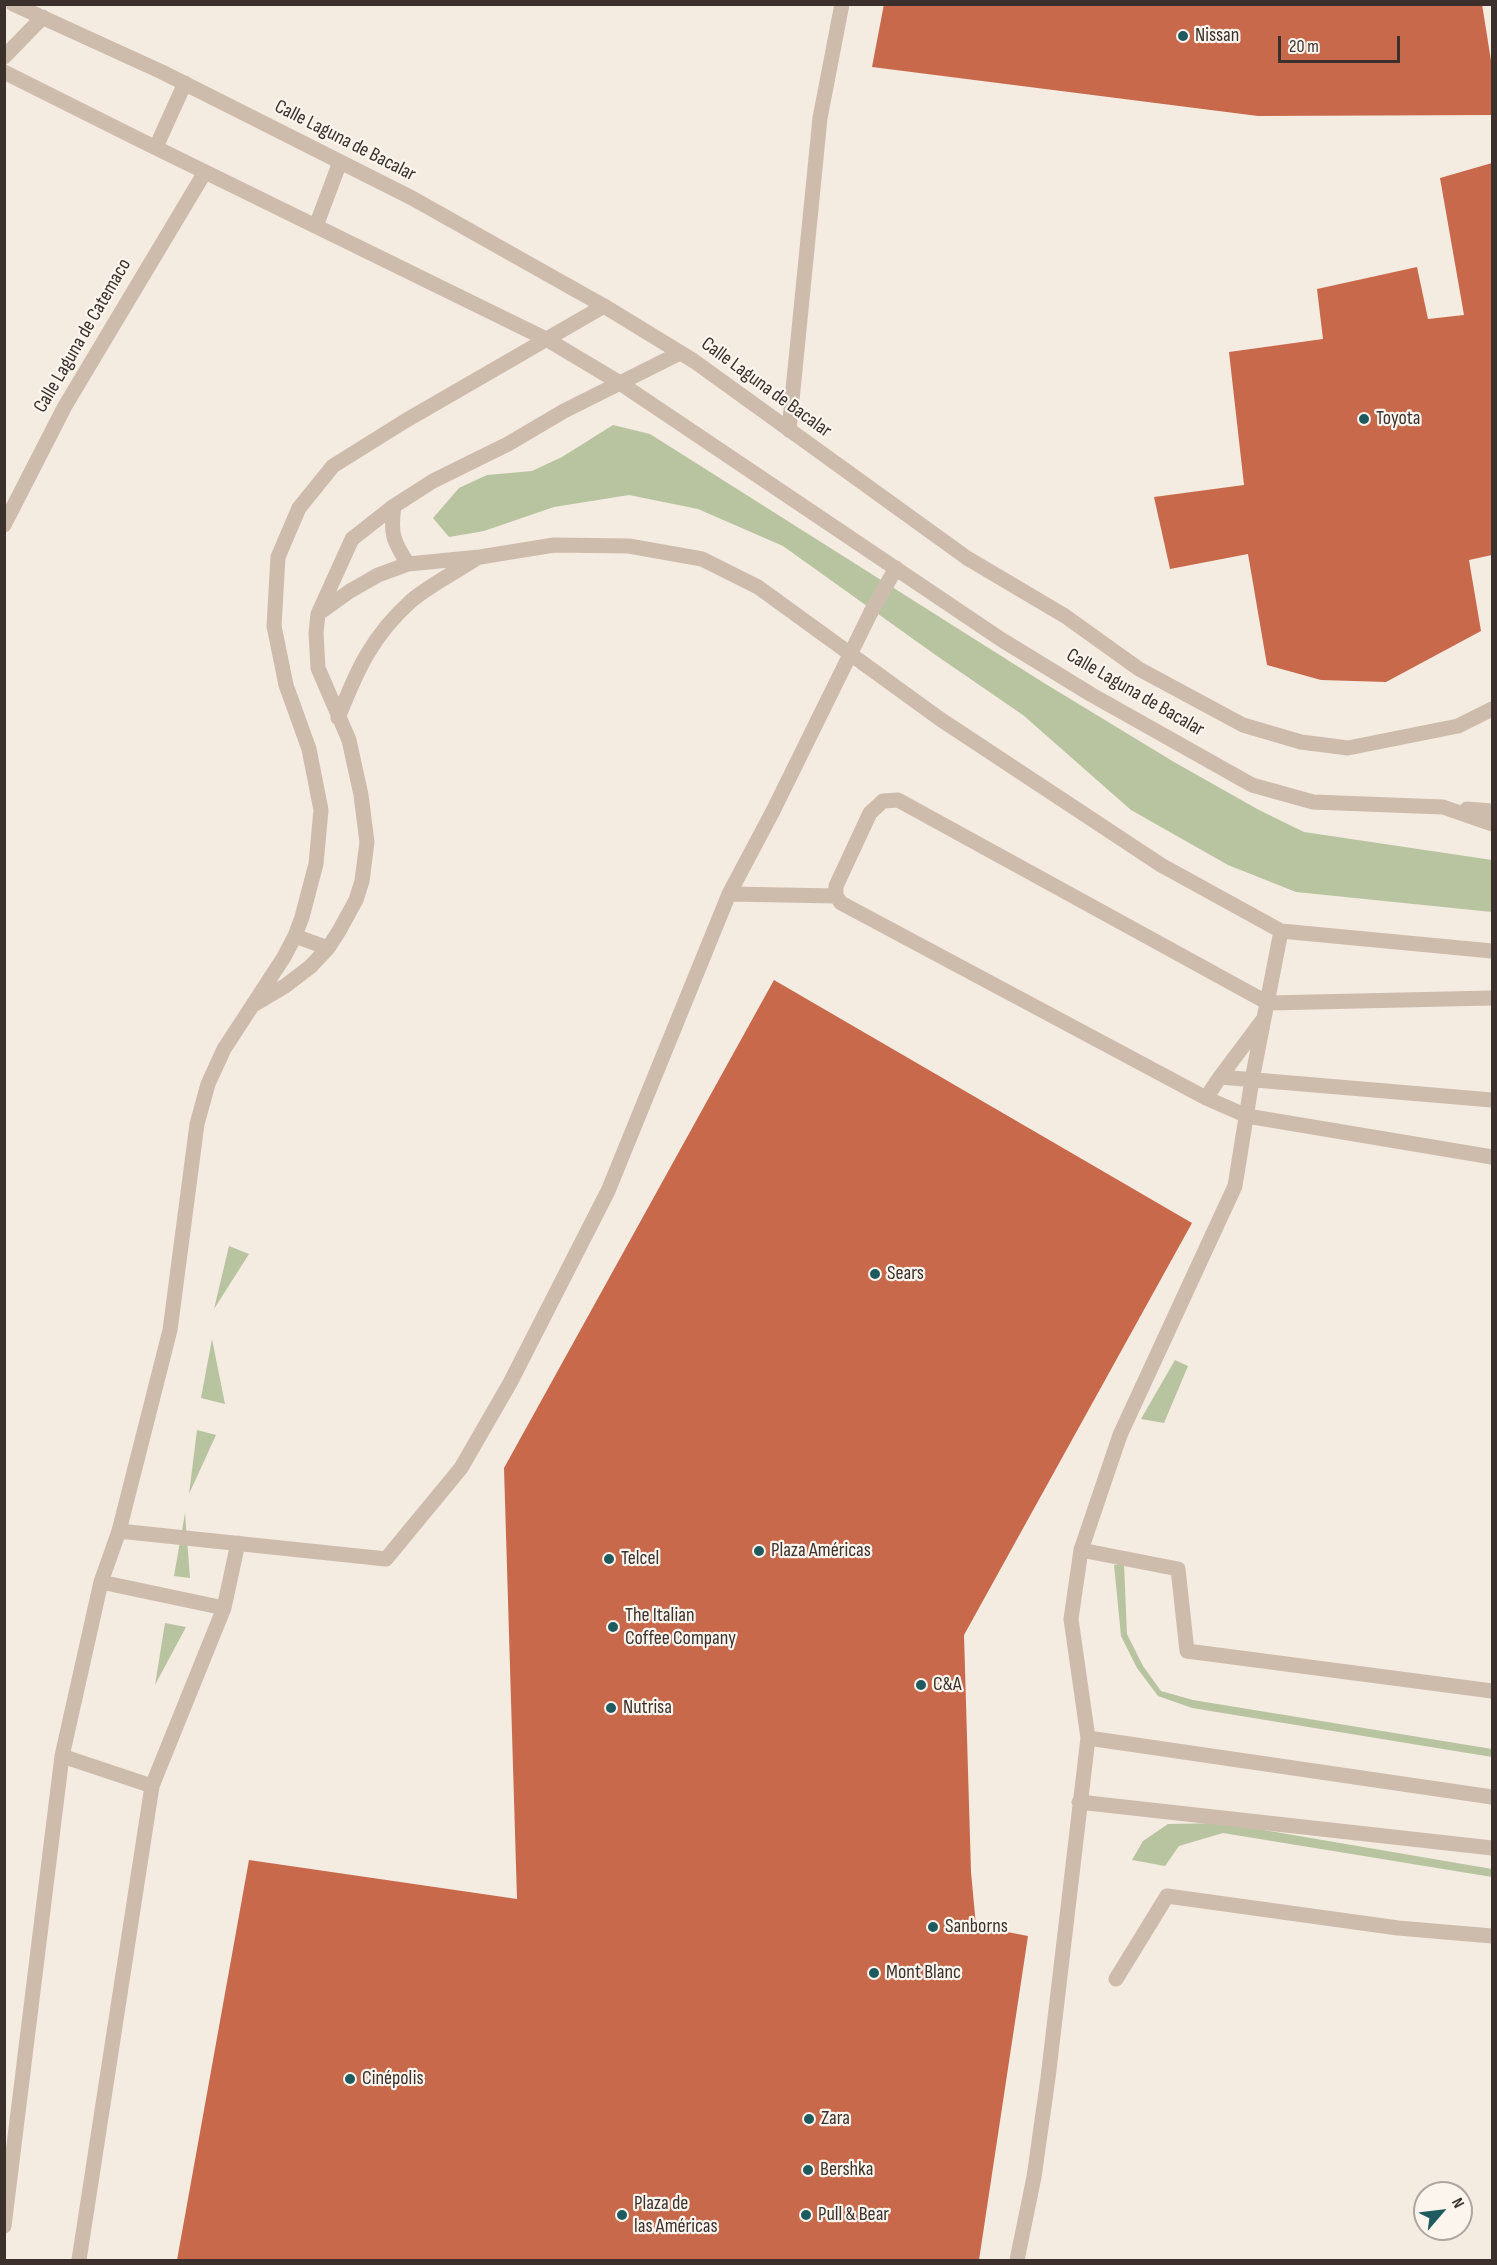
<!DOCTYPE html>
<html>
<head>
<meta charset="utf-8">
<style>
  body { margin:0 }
  #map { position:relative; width:1497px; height:2265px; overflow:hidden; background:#f4ebe1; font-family:"Sofia Sans Condensed",sans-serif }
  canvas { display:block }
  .frame { position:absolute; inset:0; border:6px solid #3b302b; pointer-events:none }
  .north { position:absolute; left:1413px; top:2181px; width:60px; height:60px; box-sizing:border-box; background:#fbf5ee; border:2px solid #aea6a0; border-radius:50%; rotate:62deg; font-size:16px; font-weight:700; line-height:24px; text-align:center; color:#3b302b }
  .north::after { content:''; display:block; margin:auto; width:21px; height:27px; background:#1f5a5e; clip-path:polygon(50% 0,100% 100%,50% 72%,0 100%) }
  .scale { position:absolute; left:1278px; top:36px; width:122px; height:27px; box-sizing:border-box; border:3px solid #3b302b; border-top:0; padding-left:8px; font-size:18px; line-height:21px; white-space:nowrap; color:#3b302b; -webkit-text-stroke:4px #fbf5ee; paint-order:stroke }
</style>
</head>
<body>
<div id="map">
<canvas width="1497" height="2265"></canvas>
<div class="frame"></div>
<div class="north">N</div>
<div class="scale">20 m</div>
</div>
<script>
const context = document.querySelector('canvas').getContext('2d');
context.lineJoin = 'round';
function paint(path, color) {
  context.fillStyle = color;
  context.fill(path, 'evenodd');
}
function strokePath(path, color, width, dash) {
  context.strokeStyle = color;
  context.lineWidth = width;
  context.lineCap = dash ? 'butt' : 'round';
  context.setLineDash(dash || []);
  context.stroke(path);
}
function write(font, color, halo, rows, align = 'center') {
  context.font = font + ' "Sofia Sans Condensed",sans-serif';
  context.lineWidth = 4.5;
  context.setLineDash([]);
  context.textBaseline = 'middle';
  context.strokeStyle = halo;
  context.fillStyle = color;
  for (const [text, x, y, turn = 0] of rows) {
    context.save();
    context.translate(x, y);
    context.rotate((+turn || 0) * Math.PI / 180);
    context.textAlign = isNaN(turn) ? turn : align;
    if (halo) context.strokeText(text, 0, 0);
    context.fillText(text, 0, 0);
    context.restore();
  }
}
paint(new Path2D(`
  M613 425 650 434 1044 683 1174 762 1259 810 1304 832 1492 860V912L1296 892 1228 865 1131 810 1023 715 937 656 783 546 698 509 629 495 554 507 484 531 449 537 433 518 459 488 487 475 532 471 562 457Z
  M229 1246 249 1254 214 1309Z
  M212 1339 225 1404 201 1398Z
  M1175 1360 1188 1366 1164 1423 1141 1419Z
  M197 1430 216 1435 189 1494Z
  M185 1513 190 1578 174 1576Z
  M1124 1564 1127 1634 1143 1666 1161 1691 1193 1700 1492 1749V1757L1192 1708 1158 1696 1137 1668 1121 1636 1114 1565Z
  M165 1623 186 1627 155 1685Z
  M1223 1823 1492 1869V1877L1223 1833 1179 1846 1165 1866 1132 1860 1143 1841 1168 1824Z`), '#b8c4a0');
paint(new Path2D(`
  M884 4H1482L1492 67V115L1258 116 872 67Z
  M1492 163V555L1469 560 1481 631 1386 682 1321 680 1267 665 1248 554 1170 569 1154 497 1244 485 1229 352 1323 339 1317 289 1417 267 1428 319 1464 315 1440 178Z
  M774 980 1192 1223 964 1635 971 1872 976 1926 1028 1936 979 2260H177L249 1860 517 1899 504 1468Z`), '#c8694b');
strokePath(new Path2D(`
  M789 430 820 118 842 4
  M394 506C390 533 393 541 408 564
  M871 612 896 568
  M318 614 350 591 378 575 408 564 480 557 554 545 629 546 702 559 758 587 940 719 1161 865 1281 931 1492 951
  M338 718C357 670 372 636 411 601 430 585 456 572 477 558
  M729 894 836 896
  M295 936 328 948
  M1492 998 1268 1003 898 800 883 801 870 813 836 886V896L841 903 1206 1098 1247 1116 1492 1157
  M255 1004 285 986 310 967 328 948 339 931 356 900 362 881 367 842 361 795 349 740 318 668 316 633 318 614 352 539 394 506 433 481 508 444 564 411 680 353
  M1220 1077 1492 1100
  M1206 1098 1220 1077 1262 1021
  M119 1531 386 1559 461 1468 510 1383 608 1191 729 894 773 811
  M1081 1550 1178 1569 1187 1651 1492 1691
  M101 1582 224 1608
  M1088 1738 1492 1797
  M62 1756 152 1786
  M1079 1802 1492 1848
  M1116 1979 1167 1896 1398 1928 1492 1936
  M4 2226 62 1756 101 1582 119 1531 170 1330 197 1124 208 1084 224 1049 284 957 295 936 302 917 316 864 321 810 309 749 286 685 274 626 278 557 299 508 333 466 405 421 604 306
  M79 2260 152 1786 224 1608 238 1543
  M1017 2260 1034 2177 1048 2078 1088 1738 1071 1619 1081 1550 1120 1435 1235 1186 1252 1080 1281 931`), '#cdbbac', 15);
strokePath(new Path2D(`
  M13 4 162 72 412 198 604 306 694 361 967 558 1065 616 1139 669 1243 725 1301 742 1348 748 1458 726 1492 709
  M4 57 43 17
  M4 72 142 141 548 340 620 383 1002 640 1092 695 1252 785 1313 802 1443 807 1492 824
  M156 147 185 83
  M316 226 340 162
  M4 525 65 406 205 172
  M1467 809 1492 811`), '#cdbbac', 15);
strokePath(new Path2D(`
  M773 811 871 612`), '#cdbbac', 15);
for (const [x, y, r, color] of [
  [1183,36,6,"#1f5a5e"],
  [1364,419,6,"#1f5a5e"],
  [875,1274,6,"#1f5a5e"],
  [759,1551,6,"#1f5a5e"],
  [609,1559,6,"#1f5a5e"],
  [613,1627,6,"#1f5a5e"],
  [921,1685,6,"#1f5a5e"],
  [611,1708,6,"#1f5a5e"],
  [933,1927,6,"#1f5a5e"],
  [874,1973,6,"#1f5a5e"],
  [350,2079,6,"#1f5a5e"],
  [809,2119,6,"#1f5a5e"],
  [808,2170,6,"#1f5a5e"],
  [622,2215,6,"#1f5a5e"],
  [806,2215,6,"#1f5a5e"]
]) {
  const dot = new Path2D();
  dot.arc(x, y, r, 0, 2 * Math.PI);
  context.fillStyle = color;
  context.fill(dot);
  strokePath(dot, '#fbf5ee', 2);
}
write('20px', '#3b302b', '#fbf5ee', [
  ["Nissan",1195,36],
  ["Toyota",1376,419],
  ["Sears",887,1274],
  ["Plaza Américas",771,1551],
  ["Telcel",621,1559],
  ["The Italian",625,1616],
  ["Coffee Company",625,1639],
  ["C&A",933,1685],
  ["Nutrisa",623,1708],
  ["Sanborns",945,1927],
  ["Mont Blanc",886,1973],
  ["Cinépolis",362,2079],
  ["Zara",821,2119],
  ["Bershka",820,2170],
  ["Plaza de",634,2204],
  ["las Américas",634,2227],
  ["Pull & Bear",818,2215]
], 'left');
write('20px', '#3b302b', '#fbf5ee', [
  ["Calle Laguna de Bacalar",345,141,27],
  ["Calle Laguna de Catemaco",83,336,-60],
  ["Calle Laguna de Bacalar",766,388,36],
  ["Calle Laguna de Bacalar",1135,693,30]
]);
</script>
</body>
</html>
